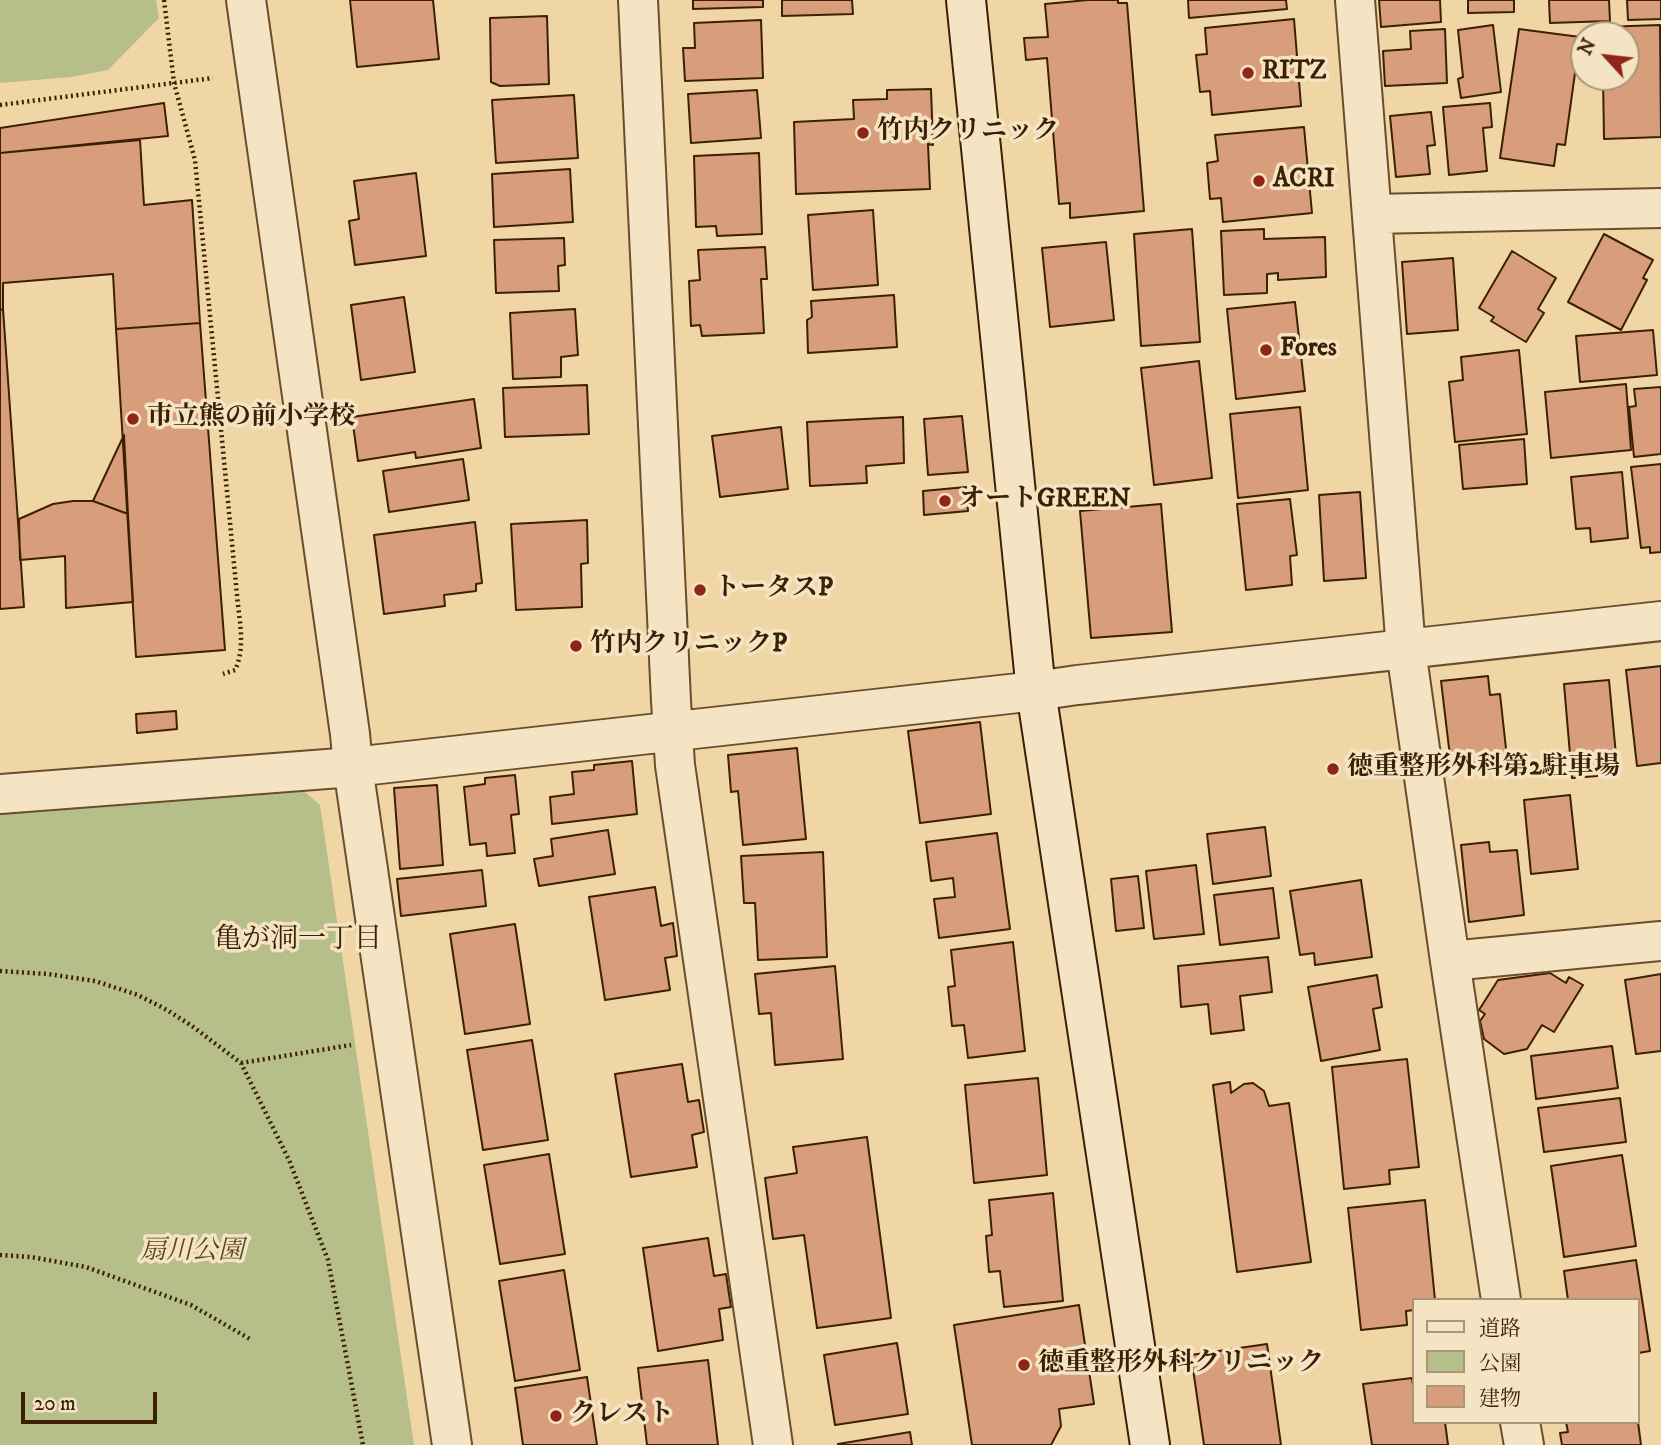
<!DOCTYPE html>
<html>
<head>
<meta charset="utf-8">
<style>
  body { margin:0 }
  #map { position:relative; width:1661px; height:1445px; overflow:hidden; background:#f0d6a5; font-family:"IM FELL DW Pica","Noto Serif JP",serif }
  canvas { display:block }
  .legend { position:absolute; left:1412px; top:1298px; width:228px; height:126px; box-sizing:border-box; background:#f5e4c4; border:2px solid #ab9677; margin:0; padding:9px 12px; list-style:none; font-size:21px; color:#3c2004 }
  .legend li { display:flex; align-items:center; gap:14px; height:35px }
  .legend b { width:35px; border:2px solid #ab9677 }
  .north { position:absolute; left:1570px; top:21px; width:70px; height:70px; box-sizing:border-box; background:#f5e4c4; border:2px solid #ab9677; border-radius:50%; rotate:297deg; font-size:19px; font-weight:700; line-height:28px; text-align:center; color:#3c2004 }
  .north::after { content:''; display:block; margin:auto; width:24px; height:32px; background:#8f2418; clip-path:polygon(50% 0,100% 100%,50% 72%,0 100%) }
  .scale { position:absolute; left:21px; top:1392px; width:136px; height:32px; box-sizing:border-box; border:4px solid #3c2004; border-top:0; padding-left:9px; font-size:21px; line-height:24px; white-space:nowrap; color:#3c2004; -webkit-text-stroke:5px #f5e4c4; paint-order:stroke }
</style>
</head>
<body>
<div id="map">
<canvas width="1661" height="1445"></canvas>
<ul class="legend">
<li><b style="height:9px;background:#f5e4c4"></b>道路</li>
<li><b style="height:19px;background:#b6be89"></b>公園</li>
<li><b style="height:19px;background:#d89e7c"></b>建物</li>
</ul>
<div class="north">N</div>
<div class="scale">20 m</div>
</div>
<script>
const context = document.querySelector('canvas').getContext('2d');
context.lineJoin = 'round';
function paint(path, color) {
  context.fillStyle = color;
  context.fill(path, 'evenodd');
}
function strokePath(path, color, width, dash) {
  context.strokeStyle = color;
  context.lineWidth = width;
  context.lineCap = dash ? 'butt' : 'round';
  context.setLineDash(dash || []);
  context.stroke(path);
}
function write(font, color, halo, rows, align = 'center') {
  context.font = font + ' "IM FELL DW Pica","Noto Serif JP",serif';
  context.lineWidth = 7;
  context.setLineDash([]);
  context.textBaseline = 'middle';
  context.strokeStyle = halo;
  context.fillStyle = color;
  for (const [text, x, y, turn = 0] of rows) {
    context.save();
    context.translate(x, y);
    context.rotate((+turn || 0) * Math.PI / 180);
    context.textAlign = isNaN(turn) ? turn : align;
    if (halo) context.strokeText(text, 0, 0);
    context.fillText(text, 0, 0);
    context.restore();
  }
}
paint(new Path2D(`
  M0 0H156L159 18 108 70 71 77 0 83Z
  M300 788 320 805 414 1445H0V813Z`), '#b6be89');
const building = new Path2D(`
  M350 0H433L439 59 357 67Z
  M693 0H763V7L693 9Z
  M782 0H852L853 14 782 16Z
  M1088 0H1118V3H1127L1144 211 1070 218V203L1059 204 1047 58 1026 60 1024 38 1048 37 1045 4Z
  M1188 0H1286L1287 9 1189 18Z
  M1379 0H1440L1441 22 1381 27Z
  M1468 0H1514V12L1468 13Z
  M1549 0H1609L1610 21 1550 23Z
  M1627 0H1661V19L1628 20Z
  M547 16 549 84 500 86 491 82 490 18Z
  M1294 19 1301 106 1212 115 1210 91 1200 92 1196 55 1207 54 1205 28Z
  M761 20 763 78 685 81 683 48H695L694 23Z
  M1493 25 1501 92 1461 98 1458 79 1463 77 1458 30Z
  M1660 25 1661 137 1604 139 1603 77H1626V35H1602V27Z
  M1445 29 1447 83 1385 86 1383 51 1411 49 1410 31Z
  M1519 29 1580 37 1565 145 1557 144 1554 166 1500 158Z
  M931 89 933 145 928 144 930 189 796 194 794 122 854 119 853 100 887 99V90Z
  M757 90 761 138 691 143 688 94Z
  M574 95 578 158 496 163 492 100Z
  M164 103 168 136 0 153V128Z
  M1490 103 1492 127 1483 128 1487 171 1449 175 1443 107Z
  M1431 112 1435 145 1427 146 1430 174 1396 177 1390 116Z
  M1304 127 1312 213 1223 222 1221 198 1210 199 1207 163 1218 161 1215 135Z
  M140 140 144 205 192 200 200 323 116 329 113 274 3 283V309L0 310V153Z
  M759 153 762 234 717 236 716 226 696 227 694 156Z
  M570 169 573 222 494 227 492 174Z
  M416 173 426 256 355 265 349 221 359 219 354 181Z
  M873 210 878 285 813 290 808 215Z
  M1192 229 1200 342 1141 346 1134 234Z
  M1264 229V239L1325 237 1326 277 1278 280V273L1267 274V293L1224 295 1221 231Z
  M1604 234 1653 260 1643 278 1647 280 1621 330 1568 302Z
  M564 238 565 265 558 266 559 291 496 293 494 240Z
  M1106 242 1114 320 1050 327 1042 248Z
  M765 247 767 279H761L764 333 702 336 700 325 691 326 689 281 700 280 698 250Z
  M1512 251 1556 278 1538 309 1544 313 1526 342 1491 321 1494 317 1479 308Z
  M1453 258 1458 330 1407 334 1402 262Z
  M894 295 897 347 808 353 807 320 812 317 811 301Z
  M404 297 415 372 361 380 351 305Z
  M1295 302 1305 391 1236 399 1227 309Z
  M3 309 24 607 0 609V310Z
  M575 309 578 355 561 357V377L513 379 510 313Z
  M200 323 225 650 136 657 116 329Z
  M1653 330 1657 375 1580 382 1576 336Z
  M1519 350 1527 434 1455 442 1449 382 1463 380 1461 357Z
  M1199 361 1212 478 1154 485 1141 368Z
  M1626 384 1631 450 1551 458 1545 392Z
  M587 385 589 434 505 437 503 388Z
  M1661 387V454L1634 457 1629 407 1636 406 1634 389Z
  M474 399 481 448 416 458 415 452 358 461 352 417Z
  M1300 407 1308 490 1238 498 1230 414Z
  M962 416 968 472 928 475 924 419Z
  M903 417 904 463 866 466 867 483 810 486 807 422Z
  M781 427 788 489 720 497 712 436Z
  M124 435 128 514 93 501Z
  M1524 439 1527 484 1463 489 1459 445Z
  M463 459 469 500 389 512 383 471Z
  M1661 464V552L1650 553V547L1641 548 1631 467Z
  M1622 472 1628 538 1591 542 1590 528 1576 529 1571 477Z
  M966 487 968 511 924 515 923 491Z
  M1360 492 1366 578 1324 581 1319 495Z
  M1290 499 1297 555 1290 556 1292 585 1246 590 1237 504Z
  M73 501H93L128 514 133 602 66 608 65 556 20 560 19 519 53 504Z
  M1161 504 1172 632 1091 638 1080 511Z
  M587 520 588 563 581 564 582 607 516 610 511 524Z
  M475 522 482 583 476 584V591L444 595 445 606 384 614 374 535Z
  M1661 666V763L1637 766 1626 670Z
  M1488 676 1490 695 1500 694 1507 758 1451 765 1441 681Z
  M1609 680 1617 766 1596 768 1597 776 1572 778 1564 684Z
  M176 711 177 729 137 733 136 714Z
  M980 722 991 814 920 823 908 731Z
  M797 748 806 839 743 845 738 791 731 792 728 755Z
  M632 761 637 814 552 824 550 797 574 794 572 772 594 770V765Z
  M515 775 519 814 511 815 515 853 487 856 486 843 470 845 464 787 485 784V778Z
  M437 785 443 865 400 869 394 788Z
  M1570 795 1578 869 1531 874 1524 800Z
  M1265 827 1271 876 1213 884 1207 834Z
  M608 830 615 874 539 886 534 859 553 856 551 839Z
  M997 833 1010 929 939 938 934 899 955 897 953 878 931 881 926 842Z
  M1489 842 1490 852 1517 850 1524 915 1469 922 1461 845Z
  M823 852 827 957 758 960 755 903H744L741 856Z
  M1196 865 1204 934 1154 939 1146 871Z
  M482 870 486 906 401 916 397 879Z
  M1138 876 1144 928 1116 931 1111 879Z
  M1361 880 1372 957 1315 965 1314 953 1300 955 1290 891Z
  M655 887 661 926 673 923 677 956 665 958 670 990 605 1000 589 897Z
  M1273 888 1279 938 1220 945 1214 895Z
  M515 924 530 1024 465 1034 450 934Z
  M1013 942 1025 1051 968 1058 964 1025 952 1026 948 987 955 986 951 950Z
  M1268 957 1272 992 1240 996 1244 1030 1211 1034 1208 1004 1181 1007 1178 966Z
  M835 966 843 1059 775 1065 771 1013 759 1014 755 974Z
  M1550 973 1566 983 1569 977 1583 985 1554 1032 1542 1025 1527 1049 1504 1054 1484 1039 1480 1021 1485 1014 1479 1010 1498 980Z
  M1661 974V1051L1636 1054 1625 980Z
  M1377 975 1382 1007 1373 1009 1380 1050 1321 1061 1308 987Z
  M532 1040 548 1140 483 1150 467 1050Z
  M1612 1046 1618 1088 1536 1099 1531 1056Z
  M1407 1059 1419 1167 1389 1170 1390 1184 1344 1189 1332 1067Z
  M682 1064 688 1102 699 1100 704 1132 692 1135 697 1167 631 1177 615 1074Z
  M1038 1078 1047 1175 974 1183 965 1085Z
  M1230 1082 1231 1093 1244 1084 1253 1083 1264 1091 1269 1106 1289 1103 1311 1262 1237 1272 1213 1085Z
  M1620 1098 1626 1142 1544 1152 1538 1108Z
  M867 1137 891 1318 817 1328 804 1235 773 1239 765 1178 797 1173 793 1147Z
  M549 1154 565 1254 500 1264 484 1165Z
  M1622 1155 1636 1246 1564 1257 1551 1166Z
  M1053 1193 1063 1301 1004 1307 1000 1271 989 1272 986 1236 992 1235 989 1200Z
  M1425 1200 1435 1300H1414V1310L1406 1311 1407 1325 1361 1330 1348 1208Z
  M708 1238 714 1276 726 1274 731 1307 719 1309 723 1340 658 1351 643 1248Z
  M1636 1260 1650 1351 1638 1353V1300H1568L1564 1271Z
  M564 1270 580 1370 515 1381 499 1281Z
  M1079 1305 1094 1404 1059 1409 1061 1426 1051 1445H972L954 1325Z
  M897 1343 908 1414 835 1425 824 1355Z
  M1267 1344 1281 1445H1204L1191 1355Z
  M708 1360 718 1445H647L638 1368Z
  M587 1377 597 1445H523L515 1388Z
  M1412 1378 1414 1394V1422H1445L1448 1445H1372L1363 1384Z
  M1566 1422H1638L1641 1445H1562L1560 1433 1568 1432Z
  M910 1432 912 1445H838V1444Z`);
paint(building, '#d89e7c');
strokePath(building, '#3c2004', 2);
const street = new Path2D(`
  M246 0 350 734 353 767 452 1445
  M638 0 671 701 675 765 773 1445
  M1355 0 1406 650 1450 961 1501 1300
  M1372 214 1661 208
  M0 794 353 767 1036 691 1077 685 1661 621
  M1450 961 1661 941
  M1520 1422 1524 1445`);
const secondary = new Path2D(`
  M966 0 1036 691 1150 1445`);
strokePath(street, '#694e2c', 42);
strokePath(secondary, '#3c2004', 42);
strokePath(new Path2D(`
  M164 0 174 83 195 160 237 595C239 620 246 647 235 670L223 674
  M0 105 213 78
  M0 971 48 974 95 981 138 995 167 1010 192 1026 241 1063 289 1160 328 1260 363 1445
  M241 1063 351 1045
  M0 1255 31 1257 86 1267 191 1305 250 1339`), '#3c2004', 4.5, [2, 3.5]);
strokePath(street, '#f5e4c4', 38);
strokePath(secondary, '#f5e4c4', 38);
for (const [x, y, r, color] of [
  [1248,73,7,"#8f2418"],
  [863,133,7,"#8f2418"],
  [1259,181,7,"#8f2418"],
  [1266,350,7,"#8f2418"],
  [133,419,7,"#8f2418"],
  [945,501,7,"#8f2418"],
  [700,590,7,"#8f2418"],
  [576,646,7,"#8f2418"],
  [1333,769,7,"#8f2418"],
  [1024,1365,7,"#8f2418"],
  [556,1416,7,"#8f2418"]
]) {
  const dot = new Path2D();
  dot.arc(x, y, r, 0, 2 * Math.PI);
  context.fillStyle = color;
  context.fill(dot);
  strokePath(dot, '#f5e4c4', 2.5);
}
write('bold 26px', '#3c2004', '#f5e4c4', [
  ["RITZ",1262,73],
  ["竹内クリニック",877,133],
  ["ACRI",1273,181],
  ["Fores",1280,350],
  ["市立熊の前小学校",147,419],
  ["オートGREEN",959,501],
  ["トータスP",714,590],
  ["竹内クリニックP",590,646],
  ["徳重整形外科第2駐車場",1347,769],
  ["徳重整形外科クリニック",1038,1365],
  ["クレスト",570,1416]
], 'left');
write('italic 26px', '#5a4825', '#f5e4c4', [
  ["扇川公園",192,1253]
]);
write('28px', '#3c2004', '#f5e4c4', [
  ["亀が洞一丁目",298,941]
]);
</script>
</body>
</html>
